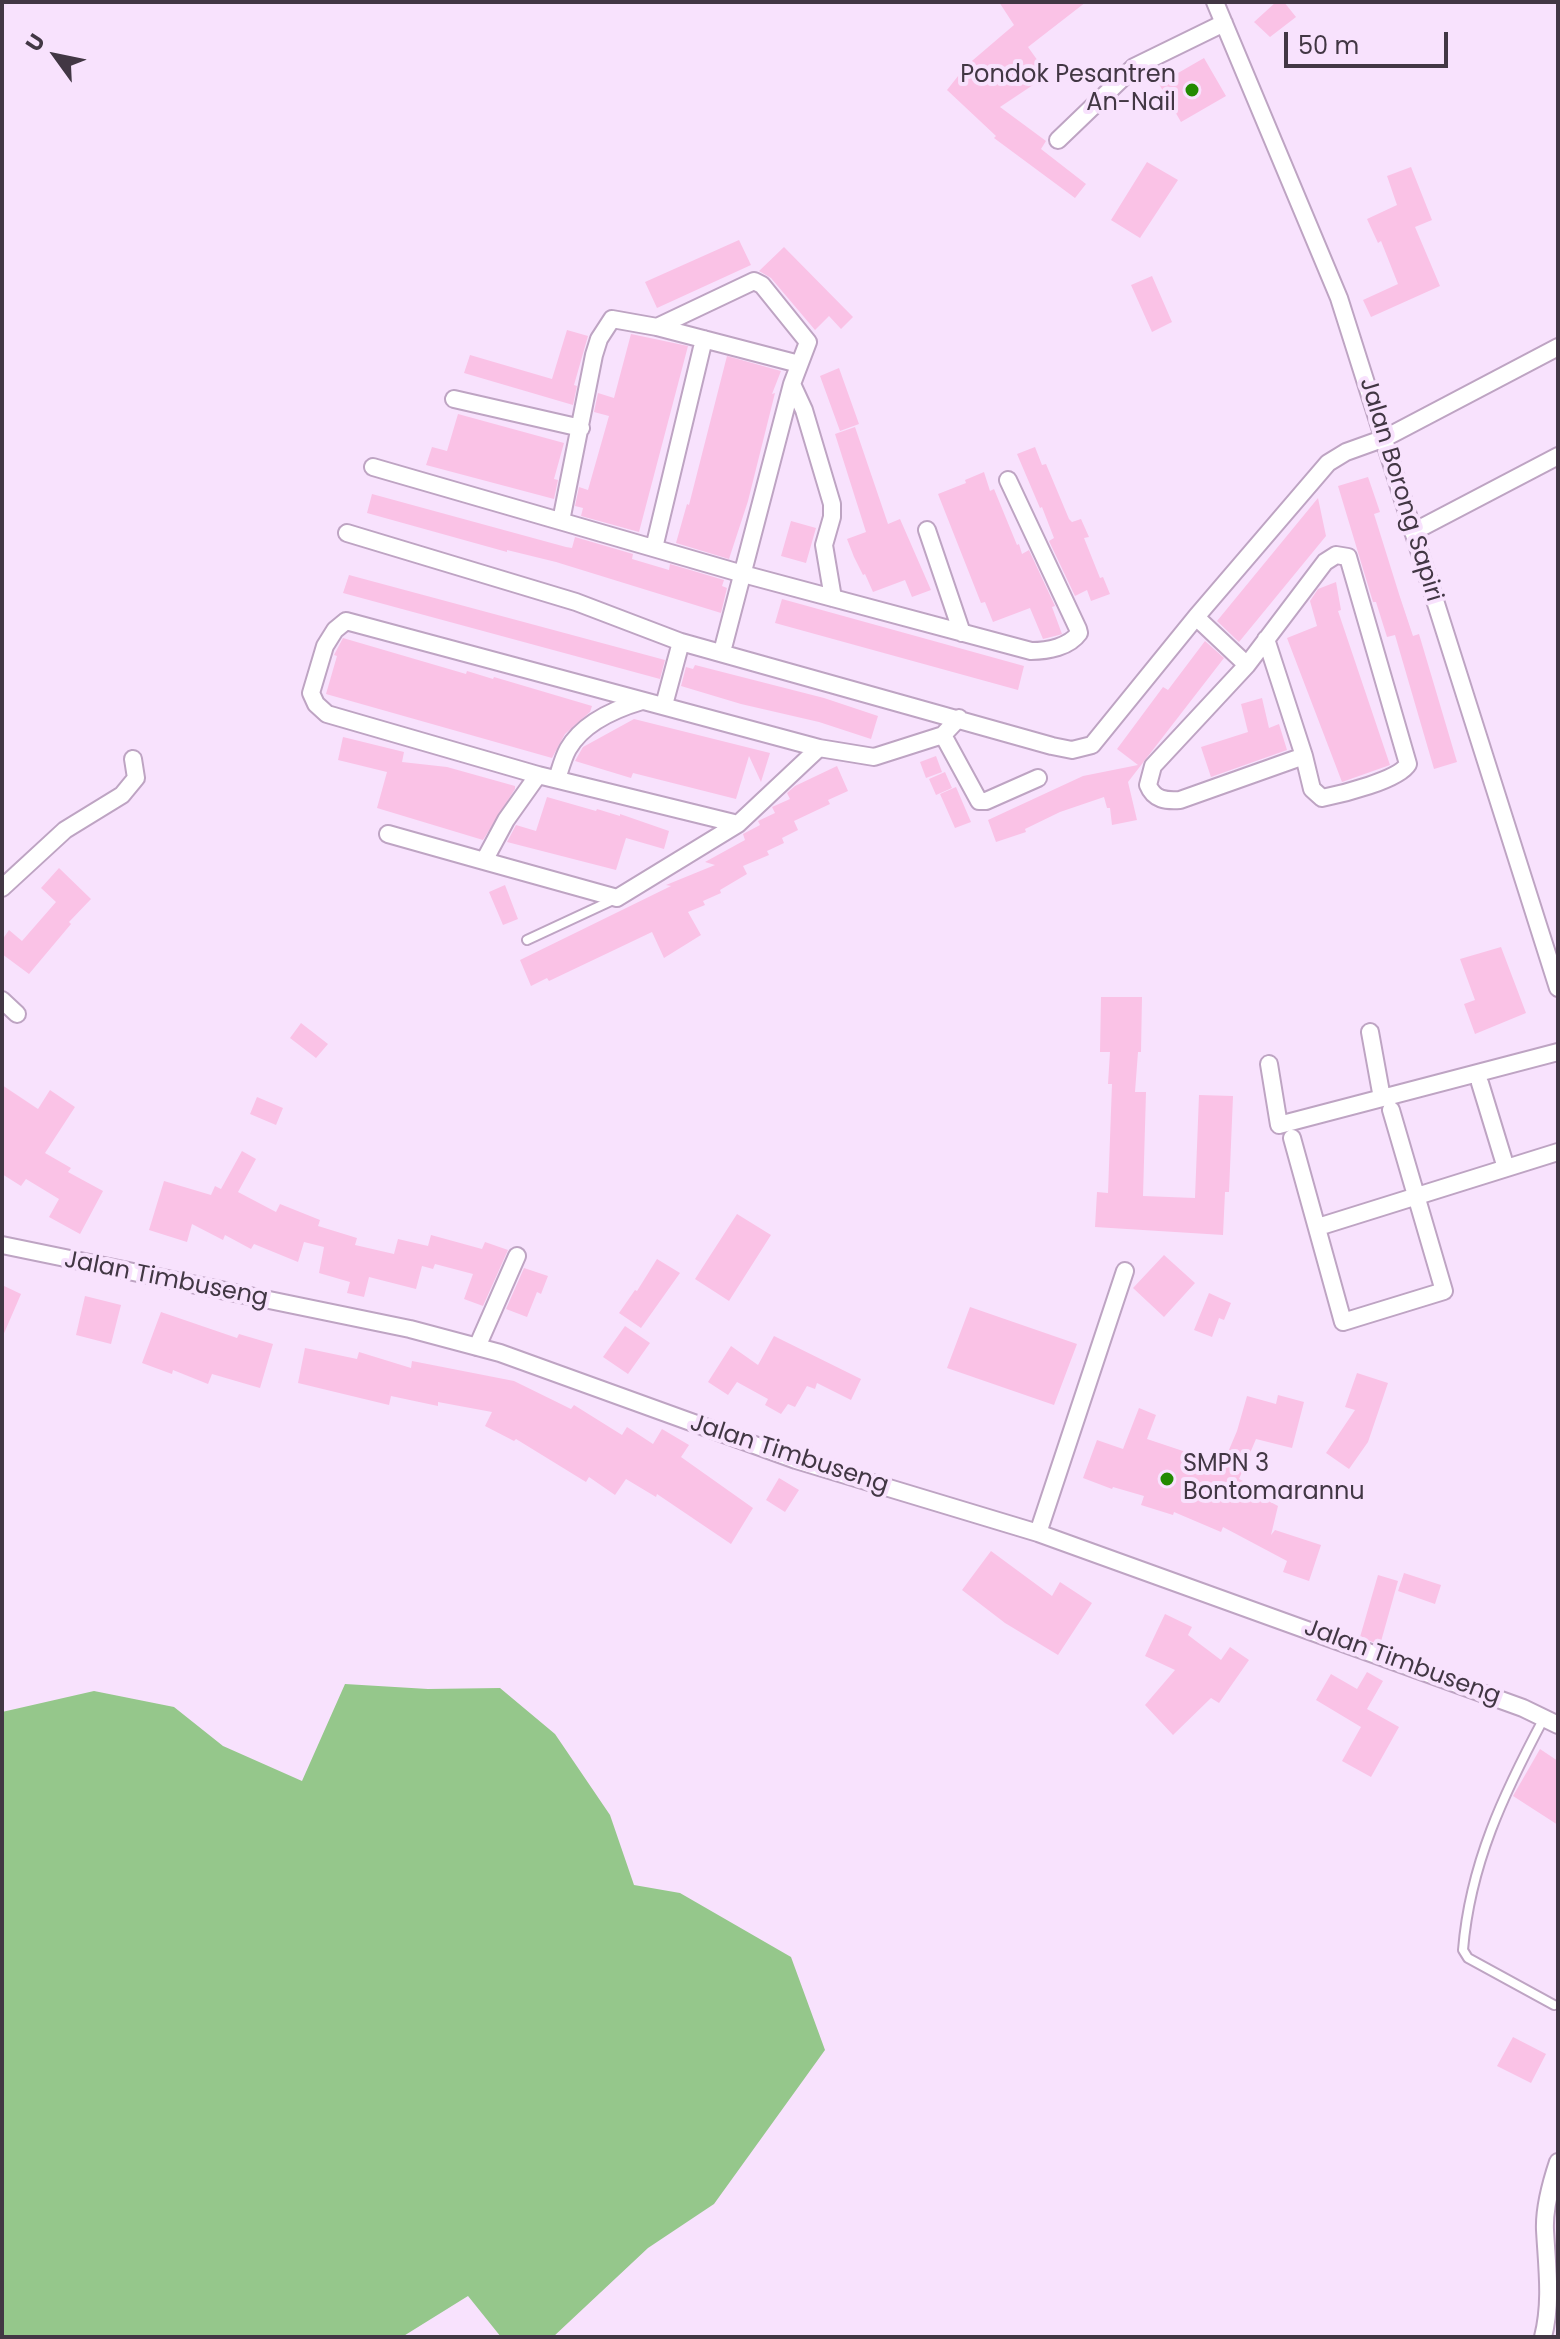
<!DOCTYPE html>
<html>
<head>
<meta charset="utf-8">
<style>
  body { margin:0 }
  #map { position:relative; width:1560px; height:2339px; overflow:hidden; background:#f8e2fd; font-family:Poppins,sans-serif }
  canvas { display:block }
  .frame { position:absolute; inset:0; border:4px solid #423744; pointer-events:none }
  .north { position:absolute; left:16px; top:16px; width:80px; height:80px; -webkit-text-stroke:6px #f8e2fd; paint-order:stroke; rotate:303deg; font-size:22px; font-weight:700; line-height:32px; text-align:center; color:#423744 }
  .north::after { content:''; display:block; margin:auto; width:28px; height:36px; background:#423744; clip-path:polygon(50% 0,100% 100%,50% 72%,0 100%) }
  .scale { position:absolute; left:1284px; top:32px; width:164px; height:36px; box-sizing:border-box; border:4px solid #423744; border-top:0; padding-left:10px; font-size:24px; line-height:28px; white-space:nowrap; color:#423744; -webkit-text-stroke:6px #f8e2fd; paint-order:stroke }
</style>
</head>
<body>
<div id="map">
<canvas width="1560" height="2339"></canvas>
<div class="frame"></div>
<div class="north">U</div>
<div class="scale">50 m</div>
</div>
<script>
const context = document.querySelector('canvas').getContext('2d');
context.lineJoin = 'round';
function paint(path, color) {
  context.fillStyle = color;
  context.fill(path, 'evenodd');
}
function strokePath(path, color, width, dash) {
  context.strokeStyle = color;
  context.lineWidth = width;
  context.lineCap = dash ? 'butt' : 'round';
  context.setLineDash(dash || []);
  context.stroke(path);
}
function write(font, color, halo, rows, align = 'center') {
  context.font = font + ' Poppins,sans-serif';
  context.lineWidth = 8;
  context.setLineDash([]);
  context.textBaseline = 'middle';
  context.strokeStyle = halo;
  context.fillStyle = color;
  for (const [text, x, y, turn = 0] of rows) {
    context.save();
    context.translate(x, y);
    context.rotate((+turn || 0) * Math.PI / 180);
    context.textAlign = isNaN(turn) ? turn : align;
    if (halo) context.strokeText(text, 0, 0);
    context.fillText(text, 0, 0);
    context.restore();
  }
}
paint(new Path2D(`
  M345 1684 428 1689 500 1688 555 1734 610 1815 634 1885 680 1893 791 1957 825 2050 714 2204 648 2248 553 2337H501L468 2296 402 2337H2V1712L94 1691 174 1707 223 1746 302 1781Z`), '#95c78b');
paint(new Path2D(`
  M999 2H1086L1028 47 1048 75 1000 107 1046 141 1041 149 1086 184 1075 198 994 138 996 136 947 90 966 66 1014 25Z
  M1276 2H1284L1296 17 1270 37 1254 22Z
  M1204 58 1226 96 1181 122 1159 84Z
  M1147 162 1178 180 1140 238 1111 220Z
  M1411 167 1432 220 1415 227 1440 286 1371 317 1363 300 1398 284 1381 241 1378 243 1367 219 1397 205 1387 176Z
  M739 240 751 265 657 308 645 282Z
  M784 247 853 317 841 329 829 316 815 330 771 278 759 271Z
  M1152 276 1172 322 1152 332 1131 285Z
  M567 330 588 336 574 385 577 386 573 405 464 373 470 355 552 379Z
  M631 334 688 346 639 532 581 516 583 508 575 506 579 487 588 490 609 416 594 412 598 393 614 398Z
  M727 356 781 371 772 394 775 393 748 501 729 559 676 543 687 504 689 505Z
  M839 368 859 424 840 431 820 376Z
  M458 414 564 443 554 479 558 480 554 499 426 465 432 447 447 451Z
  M855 427 888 524 900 519 931 590 912 597 905 580 873 592 865 574 863 575 854 557 847 539 866 532 835 434Z
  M1035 447 1042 465 1046 464 1069 519 1072 522 1081 519 1089 537 1084 538 1100 578 1103 577 1110 594 1091 601 1087 590 1075 596 1049 541 1054 538 1042 507 1040 508 1017 454Z
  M984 472 990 491 994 489 1017 545 1019 544 1022 554 1029 550 1055 606 1052 607 1062 634 1059 635 1043 639 1030 608 993 622 985 602 981 603 938 494 966 483 965 480Z
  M1368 477 1380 512 1374 514 1399 594 1413 636 1419 634 1457 762 1434 769 1395 635 1387 637 1376 602H1373L1338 486Z
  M372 494 566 547 572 548 575 537 633 554 632 559 669 570 670 564 724 580 722 586 727 588 721 613 556 562 507 550V552L367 513Z
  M1318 498 1326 536 1239 642 1217 621Z
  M791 521 816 528 806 563 781 556Z
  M349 575 665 660 660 679 343 593Z
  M1336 582 1341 610 1338 611 1390 765 1342 782 1287 638 1317 626 1310 601 1318 589Z
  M782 599 1024 666 1018 690 775 623Z
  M343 638 466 674 467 671 493 679 494 677 592 706 590 712 565 734 552 758 326 694 337 656 334 655Z
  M1205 641 1224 658 1128 782 1137 820 1112 825 1110 808H1107L1104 797 1060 812 1025 829 1026 832 996 842 988 820 1083 776 1138 765 1117 749 1163 687 1168 690Z
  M695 665 824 698 878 716 871 739 819 722 741 704 681 686 686 667 693 669Z
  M1262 698 1269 728 1279 724 1287 750 1211 777 1201 747 1248 732 1241 704Z
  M634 719 770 753 761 782 749 756 736 799 633 773 631 778 575 761 583 747Z
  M343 737 404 752 402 762 447 767 515 786V789L483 840 377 808 387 772 338 760Z
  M936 756 942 772 926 778 920 762Z
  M837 766 848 791 828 800 830 804 794 821 798 830 782 838 784 843 767 851 769 855 743 866 747 874 720 890 721 893 703 901 705 905 688 912 701 935 664 958 652 932 549 981 547 978 531 986 520 960 671 886 666 885 715 865 705 862 745 840 743 834 760 825 758 821 775 813 772 807 790 799 787 793 795 786Z
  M945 772 952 788 936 795 929 779Z
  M956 787 971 822 955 828 940 794Z
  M547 797 596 811 597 809 620 816V814L669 831 664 849 626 838 616 870 507 842 516 825 536 831Z
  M59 868 91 899 69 922 71 924 29 974 2 954V940L9 930 22 941 56 902 41 888Z
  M505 885 518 919 503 925 489 892Z
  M1501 947 1526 1013 1475 1034 1464 1004 1475 1000 1460 959Z
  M1101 997H1142L1141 1052H1138L1135 1092H1146L1143 1196 1195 1198 1199 1095 1233 1096 1229 1192H1225L1223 1235 1095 1227 1097 1192 1108 1193 1112 1084H1108L1110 1052H1100Z
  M301 1023 328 1044 316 1058 290 1038Z
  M2 1085 38 1109 50 1090 75 1107 45 1153 71 1168 68 1172 103 1191 80 1234 49 1217 59 1199 26 1179 21 1186 2 1174Z
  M257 1097 283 1108 276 1125 250 1114Z
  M242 1151 256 1159 238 1192 276 1212 280 1204 320 1220 318 1226 357 1238 355 1245 394 1254 398 1239 428 1246 431 1235 482 1249 485 1242 508 1250 483 1306 464 1299 473 1274 435 1264 433 1269 422 1266 416 1289 369 1277 364 1297 347 1293 350 1282 319 1273 324 1247 304 1242 298 1262 254 1244 251 1249 225 1235 223 1240 192 1224 187 1242 149 1230 164 1181 211 1195 215 1186 221 1189Z
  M737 1214 771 1235 729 1301 695 1279Z
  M1164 1255 1195 1283 1164 1317 1133 1288Z
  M657 1259 680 1273 641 1328 619 1313 635 1290 637 1291Z
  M524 1268 548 1276 541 1294 537 1292 527 1317 506 1309Z
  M2 1285 21 1294 2 1338Z
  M1209 1293 1231 1303 1224 1320 1219 1318 1212 1337 1194 1330Z
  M85 1296 121 1305 111 1344 76 1335Z
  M970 1307 1077 1344 1054 1405 947 1368Z
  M161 1312 237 1338 239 1334 273 1344 260 1388 212 1374 208 1384 173 1370 172 1374 142 1363Z
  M625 1326 650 1343 628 1374 603 1357Z
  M774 1336 861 1379 851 1400 817 1383 815 1389 807 1386 795 1407 788 1404 781 1414 765 1405 768 1399 737 1382 728 1395 708 1382 731 1346 758 1365Z
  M305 1348 357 1359 359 1352 411 1368 412 1361 514 1381 571 1409 574 1405 622 1435 627 1427 653 1444 662 1429 689 1445 681 1457 753 1508 731 1544 657 1494 656 1497 626 1479 615 1495 589 1477 586 1482 516 1439 514 1441 485 1426 492 1412 438 1402V1406L391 1396 389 1405 298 1383Z
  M1357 1373 1388 1383 1368 1442 1349 1469 1326 1453 1355 1410 1345 1407Z
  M1278 1395 1304 1402 1292 1448 1256 1439 1239 1479 1243 1481 1241 1486 1278 1506 1271 1535 1275 1530 1321 1545 1309 1581 1283 1572 1287 1561 1223 1527 1221 1532 1174 1512 1173 1515 1141 1505 1144 1496 1113 1487 1112 1489 1083 1478 1097 1440 1123 1449 1139 1408 1156 1415 1147 1439 1192 1454 1191 1459 1220 1471 1237 1431 1247 1396 1276 1404Z
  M779 1478 799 1490 785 1512 766 1500Z
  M991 1551 1052 1596 1060 1582 1092 1603 1058 1655 1005 1623 962 1590Z
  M1404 1573 1441 1585 1435 1604 1398 1591Z
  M1378 1575 1398 1581 1380 1645 1360 1637Z
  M1165 1614 1192 1627 1188 1635 1221 1660 1230 1647 1249 1660 1219 1703 1211 1698 1173 1735 1145 1705 1175 1670 1145 1656Z
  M1367 1672 1383 1681 1367 1709 1399 1727 1371 1777 1342 1761 1361 1727 1316 1700 1331 1674 1357 1689Z
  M1540 1749 1558 1761V1825L1513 1796Z
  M1513 2037 1546 2054 1531 2083 1497 2066Z`), '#fac2e6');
const service = new Path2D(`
  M527 940 613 900
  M1544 1718C1504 1793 1470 1864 1463 1950L1468 1958 1554 2005`);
const minor = new Path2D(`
  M1215 2 1339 298 1558 988
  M1058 140 1134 67 1224 23
  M657 327 754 281 762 285 808 342 792 384 722 652
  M792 384 804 410 832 504V517L824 545 833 598
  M454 399 581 428
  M373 467 743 574 1031 651C1048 651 1069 647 1079 633L1078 629 1008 480
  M561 521 594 355 599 339 612 319 657 327 799 364
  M927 530 962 633
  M1413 532 1558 456
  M347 533 576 602 681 642 1052 746 1072 750 1092 745 1196 617 1328 463 1346 452 1385 438 1558 347
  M654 548 704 339
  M1196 617 1247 665 1325 562 1336 555 1348 557 1408 764C1399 780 1342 794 1322 798L1312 789 1304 756 1180 800C1166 801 1154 800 1148 785L1153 766 1247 665
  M1266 639 1304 756
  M664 705 681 642
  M943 735 979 801H986L1038 778
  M538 775 506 820 484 861 617 898 738 824 819 748 874 757 943 735 959 718
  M557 779C560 770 563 758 568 749 583 723 615 709 642 701
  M738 824 538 775 327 714 316 704 311 693 325 646 335 630 346 621 819 748
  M388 834 484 861
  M2 888 65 830 122 795 136 778 133 759
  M2 1000 17 1014
  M1370 1032 1382 1098
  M1269 1064 1279 1125 1558 1052
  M1480 1083 1506 1168
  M1292 1138 1343 1322 1444 1291 1391 1110
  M1318 1227 1558 1152
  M2 1245 410 1329 500 1353 796 1460 1038 1533 1523 1708 1558 1725
  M477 1347 517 1256
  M1038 1533 1125 1271
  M1543 2337C1552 2302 1547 2267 1545 2230 1544 2209 1551 2183 1558 2162`);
strokePath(service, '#bea4c3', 12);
strokePath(minor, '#bea4c3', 20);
strokePath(service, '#fff', 8);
strokePath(minor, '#fff', 16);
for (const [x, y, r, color] of [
  [1192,90,8,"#238a01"],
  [1167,1479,8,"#238a01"]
]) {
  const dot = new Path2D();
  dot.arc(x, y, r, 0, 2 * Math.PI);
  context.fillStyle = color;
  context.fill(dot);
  strokePath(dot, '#f8e2fd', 3);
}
write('24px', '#423744', '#f8e2fd', [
  ["Pondok Pesantren",1176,76],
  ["An-Nail",1176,104],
  ["SMPN 3",1183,1465,"left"],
  ["Bontomarannu",1183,1493,"left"]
], 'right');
write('24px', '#423744', '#f8e2fd', [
  ["Jalan Borong Sapiri",1400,490,73],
  ["Jalan Timbuseng",166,1280,11],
  ["Jalan Timbuseng",789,1455,18],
  ["Jalan Timbuseng",1402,1663,20]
]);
</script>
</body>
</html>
